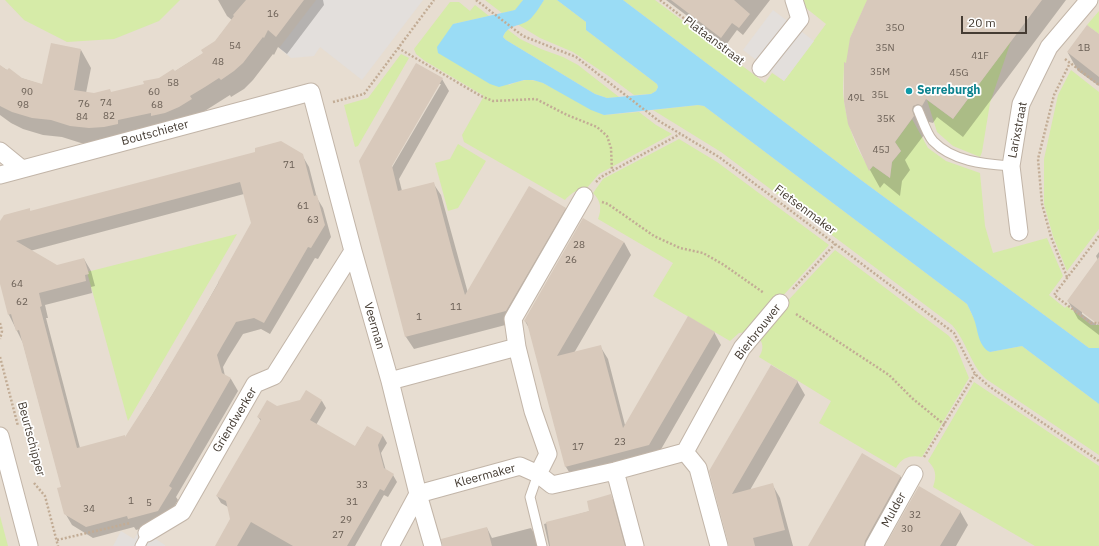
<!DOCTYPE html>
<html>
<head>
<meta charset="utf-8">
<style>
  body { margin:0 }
  #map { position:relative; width:1099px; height:546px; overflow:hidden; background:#f3ece3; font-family:"IBM Plex Sans",sans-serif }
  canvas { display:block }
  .scale { position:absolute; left:961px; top:16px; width:66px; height:18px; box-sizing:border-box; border:2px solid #453c33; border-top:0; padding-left:5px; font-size:12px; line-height:14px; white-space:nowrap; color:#453c33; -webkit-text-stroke:3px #fff; paint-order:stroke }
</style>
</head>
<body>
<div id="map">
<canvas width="1099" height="546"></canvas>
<div class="scale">20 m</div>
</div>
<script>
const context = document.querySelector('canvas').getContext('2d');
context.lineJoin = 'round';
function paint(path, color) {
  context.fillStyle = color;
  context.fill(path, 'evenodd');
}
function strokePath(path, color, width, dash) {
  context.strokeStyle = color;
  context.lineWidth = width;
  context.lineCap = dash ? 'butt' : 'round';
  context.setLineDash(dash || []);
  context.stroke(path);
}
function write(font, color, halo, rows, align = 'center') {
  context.font = font + ' "IBM Plex Sans",sans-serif';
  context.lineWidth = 3.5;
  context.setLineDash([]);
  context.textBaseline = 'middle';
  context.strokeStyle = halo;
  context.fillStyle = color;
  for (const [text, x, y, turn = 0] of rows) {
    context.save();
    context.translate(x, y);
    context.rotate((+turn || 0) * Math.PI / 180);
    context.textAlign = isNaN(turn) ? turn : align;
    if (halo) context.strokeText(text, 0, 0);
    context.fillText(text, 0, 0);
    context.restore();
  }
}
paint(new Path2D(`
  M0 0H1099V546H0Z`), '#e7ddd1');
paint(new Path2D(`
  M5 0H180L159 21 114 39 67 42 24 20Z
  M485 0H523L516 10 502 13Z
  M544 0H557L586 22V30L657 84 658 87 656 91 651 94 634 95 610 77 573 52 540 38 517 24C531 22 536 11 544 0Z
  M623 0H655L765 83 772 73 784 81 826 24 806 8 802 0H874L866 3 850 38V39L854 40 849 63H845L844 64C844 76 842 89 844 101 847 124 856 150 870 169L873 166 890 178 892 162 901 151 895 142 912 119 928 148 946 161 980 173 985 226 993 253 1047 238 1063 276 1049 295 1065 308 1067 306 1091 325H1099V348H1089L861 180Z
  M450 2H459L470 11 475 5 489 16 453 24 509 85C523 80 529 78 543 83L604 115 639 112 656 125 672 134 599 174 585 190C576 189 571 194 565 200L464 142 462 135 484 96 425 61 416 54 414 49Z
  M1099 11V34L1087 25Z
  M507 29 520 39 541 49 563 57 578 65 619 97 607 98 595 94 506 40 503 37Z
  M1011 41 990 103 982 152 980 157 953 146 937 132 927 100 953 119Z
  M401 54 409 58 358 146 355 147 344 105 368 98Z
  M1071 70 1099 92V229L1067 271 1053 236 1044 204V159L1058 95Z
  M698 105 704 106 967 304 990 352 1022 346 1099 404V455L986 379C970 364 967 342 952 325L721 152 653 110Z
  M679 139 717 162 829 245 750 332 739 333 730 341 653 296 673 263 598 219C602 209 601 201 593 193L603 179Z
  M458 144 486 161 458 208 448 211 435 163 450 159Z
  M237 234 128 421 87 272Z
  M835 250 949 336 955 344 969 378 922 457C911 455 902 457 896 468L819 423 831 401 759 357C764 349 764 342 756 335Z
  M974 382 1099 466V546H1035L933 487C937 476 936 469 928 461Z
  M0 516 8 546H0Z`), '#d6eba8');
paint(new Path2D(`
  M316 0H423L362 80 320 47 314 56 291 58 279 48Z
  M773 10 814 41 784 81 743 50Z
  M140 529 165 545V546H113L121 531 134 539Z`), '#e3dfdc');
paint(new Path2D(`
  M523 0H544C540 6 535 15 529 20 520 27 508 24 503 37L506 40 595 94 607 98 651 94 656 91 658 87 657 84 586 30V22L557 0H623L861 180 1089 348H1099V404L1022 346 990 352C979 347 978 332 975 322 973 316 970 310 967 304L704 106 698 105 604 115 591 110 543 83 533 80H524L499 87 490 84 438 53 437 47 453 24 515 10Z`), '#9adcf5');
paint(new Path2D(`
  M218 0H323L324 5 287 54 278 47 274 55 273 54 253 80 244 89 231 97 230 95 200 114 100 145 81 143 62 137 43 135 23 129 11 123 0 115V66L21 78 43 85 81 50 91 68 86 93 94 94 112 93 145 85 174 72 204 53 215 42 232 20 227 16Z
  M666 0H770L743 35 737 30 726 45Z
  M870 0H1066L963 137 937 117 933 123 929 122 924 124V135L905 160 910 170 902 181 900 196 884 183 880 188 870 170 849 124 847 64Z
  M1099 36V86L1078 71 1068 53Z
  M442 79 449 91 399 179 402 191 433 183 441 195 468 293 565 208 572 221 513 323 414 349 406 337 360 161ZM438 84H441L390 171 389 170Z
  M302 155 309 167 317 198 323 208 331 237 318 259 315 258 270 334 261 329 243 334 228 358 223 367 225 376 231 379 238 391 176 497 178 500 165 522 136 530 134 527 93 538 72 525 65 513 62 488 23 343 9 315 0 280V223L29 209 31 212ZM244 194 252 223 190 333 126 438 80 448 46 318H48L45 305 92 293 91 287 95 286 91 271 84 259 57 266 30 251Z
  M624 242 631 255 574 353 600 346 608 359 625 425 714 332 721 345 656 458 574 480 566 467 530 330 525 321Z
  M1099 252V335L1078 319 1068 301 1098 260 1096 256ZM1082 311 1098 323 1097 325 1082 314Z
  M797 381 805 395 750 490 772 484 780 498 793 546H730L710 472Z
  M322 401 326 408 316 425 355 447 367 427 383 436 387 443 381 453 386 471 393 475 397 482 388 497 384 495 355 546H215H216L232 519 228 507 221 503 217 496 261 421 258 417 276 407Z
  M863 455 901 477 909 491 878 546H810Z
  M610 496 615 503 626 546H549L544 524 590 511Z
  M960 511 968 525 956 546H887Z
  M487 528 492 538 531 528 535 535 537 546H461Z`), '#0003');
paint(new Path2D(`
  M246 0H304L276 37 268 30 264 38 263 37 243 63 234 71 221 80 219 78 205 87 190 96 192 99 179 107 165 113 151 116V113L118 120V124L104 127 89 128 70 126 51 120 32 118 12 112 0 106V65L7 70 9 68 22 78 42 84 51 43 81 49 74 90 94 93 110 89 111 92 144 84 143 81 159 78 173 69 175 71 203 53 201 50 215 41 234 16 233 15Z
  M671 0H734L750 14 739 28 732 23 721 38Z
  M867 0H1042L953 119 926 99 922 106 918 104 913 106 912 110 914 116 895 142 901 151 892 162 890 178 873 166 869 171 848 124 844 101V62L846 63 850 38Z
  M1087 25 1099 34V77L1067 52Z
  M416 63 443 78 392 166 398 191 434 182 453 254 465 295 529 186 566 208 506 311 405 337 359 161Z
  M281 141 303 154 314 196 317 195 325 225 311 248 308 247 264 323 254 318 236 322 222 346 217 355 222 373 231 378 169 486 172 488 158 511 128 519 127 516 86 527 64 514 57 488 61 487 19 330 16 331 11 314 8 315 0 284V221L4 215 30 208V211L255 152V148ZM240 182 251 223 218 282H219L152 395 125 437V435L77 448 40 307 42 306 39 293 86 281 85 275 89 274 84 258 57 265 16 241Z
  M583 218 624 242 557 356 601 345 623 428 688 316 715 332 649 445 565 467 527 323 524 321Z
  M1099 257V325L1067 301Z
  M771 365 798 381 732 494 773 483 785 530 753 538 755 546H729L709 471Z
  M306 390 322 400 310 420 355 446 367 426 383 435 378 445 381 457 384 468 394 474 384 491 380 489 347 546H293L251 522 237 546H215L230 519 226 501 216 496 261 419 257 417 267 400 277 406 300 400Z
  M862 453 901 476 865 541 864 546H808Z
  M919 486 961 511 940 546H885Z
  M611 494 625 546H550L546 522 589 511 587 501Z
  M487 527 492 546H443L441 539Z`), '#d8c9bb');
const lane = new Path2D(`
  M918 110C922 119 927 135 933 141 953 162 985 164 1011 166
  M538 474 530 497 542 546
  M140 546 147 533`);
const street = new Path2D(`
  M761 68 800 19 794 0
  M0 151 22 169
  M0 175 311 92 353 251 390 381 418 494 433 546
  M1019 232 1011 166 1021 104 1049 47 1089 0
  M517 347 513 319 584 196
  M0 436 29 546
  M685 452 698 468 719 546
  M615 471 635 546
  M538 474 552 485 615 471 685 452 742 348 780 303
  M147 533 182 512 255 384 274 376 353 251
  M390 546 418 494 520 466 538 474 548 454 533 411 517 347 390 381
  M874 546 914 474`);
strokePath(lane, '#c2b5a8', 11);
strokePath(street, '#c2b5a8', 19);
strokePath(new Path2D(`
  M476 0 523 36 576 57 659 121 719 157 954 333 975 374 990 387 1099 461
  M660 0 743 63
  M398 48 481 96 493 101 536 99 567 115 597 127 607 136 611 148 612 171
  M1065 59 1099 85
  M333 102 364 94 434 0
  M596 182 601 177 680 134
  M602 202 608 204 654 236 680 248 703 253 724 265 764 293
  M1099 236 1054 295 1091 323H1099
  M1067 277 1051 237 1042 204 1038 159 1054 95 1070 63
  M793 289 835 244
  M796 314 889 375 913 399 945 425
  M0 323 2 331 0 339
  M0 357 18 426
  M924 457 975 374
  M34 483 45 496 58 546
  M57 540 130 523`), '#c2ac95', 2.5, [2, 2]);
strokePath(lane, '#fff', 9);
strokePath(street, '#fff', 17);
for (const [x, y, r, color] of [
  [909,91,4,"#0f9aa8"]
]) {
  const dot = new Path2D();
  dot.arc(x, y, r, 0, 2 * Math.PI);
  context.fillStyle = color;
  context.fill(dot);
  strokePath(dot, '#fff', 1.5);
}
write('10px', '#6a5f55', null, [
  ["16",273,14],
  ["35O",895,28],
  ["54",235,46],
  ["35N",885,48],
  ["1B",1084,48],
  ["41F",980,56],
  ["48",218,62],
  ["35M",880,72],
  ["45G",959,73],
  ["58",173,83],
  ["90",27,92],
  ["60",154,92],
  ["35L",880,95],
  ["49L",856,98],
  ["74",106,103],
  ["76",84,104],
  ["98",23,105],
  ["68",157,105],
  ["82",109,116],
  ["84",82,117],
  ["35K",886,119],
  ["45J",881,150],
  ["71",289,165],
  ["61",303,206],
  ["63",313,220],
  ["28",579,245],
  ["26",571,260],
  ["64",17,284],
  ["62",22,302],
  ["11",456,307],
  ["1",419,317],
  ["23",620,442],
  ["17",578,447],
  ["33",362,485],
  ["1",131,501],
  ["31",352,502],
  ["5",149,503],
  ["34",89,509],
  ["32",915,515],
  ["29",346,520],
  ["30",907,529],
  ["27",338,535]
]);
write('12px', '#453c33', '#fff', [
  ["Plataanstraat",714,41,37],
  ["Larixstraat",1018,130,-79],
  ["Boutschieter",155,133,-15],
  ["Fietsenmaker",805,210,37],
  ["Veerman",374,326,74],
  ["Bierbrouwer",758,332,-52],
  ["Griendwerker",235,420,-59],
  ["Beurtschipper",31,439,75],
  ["Kleermaker",485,476,-15],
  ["Mulder",894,510,-61]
]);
write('bold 12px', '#0d838f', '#fff', [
  ["Serreburgh",917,91]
], 'left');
</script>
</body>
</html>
